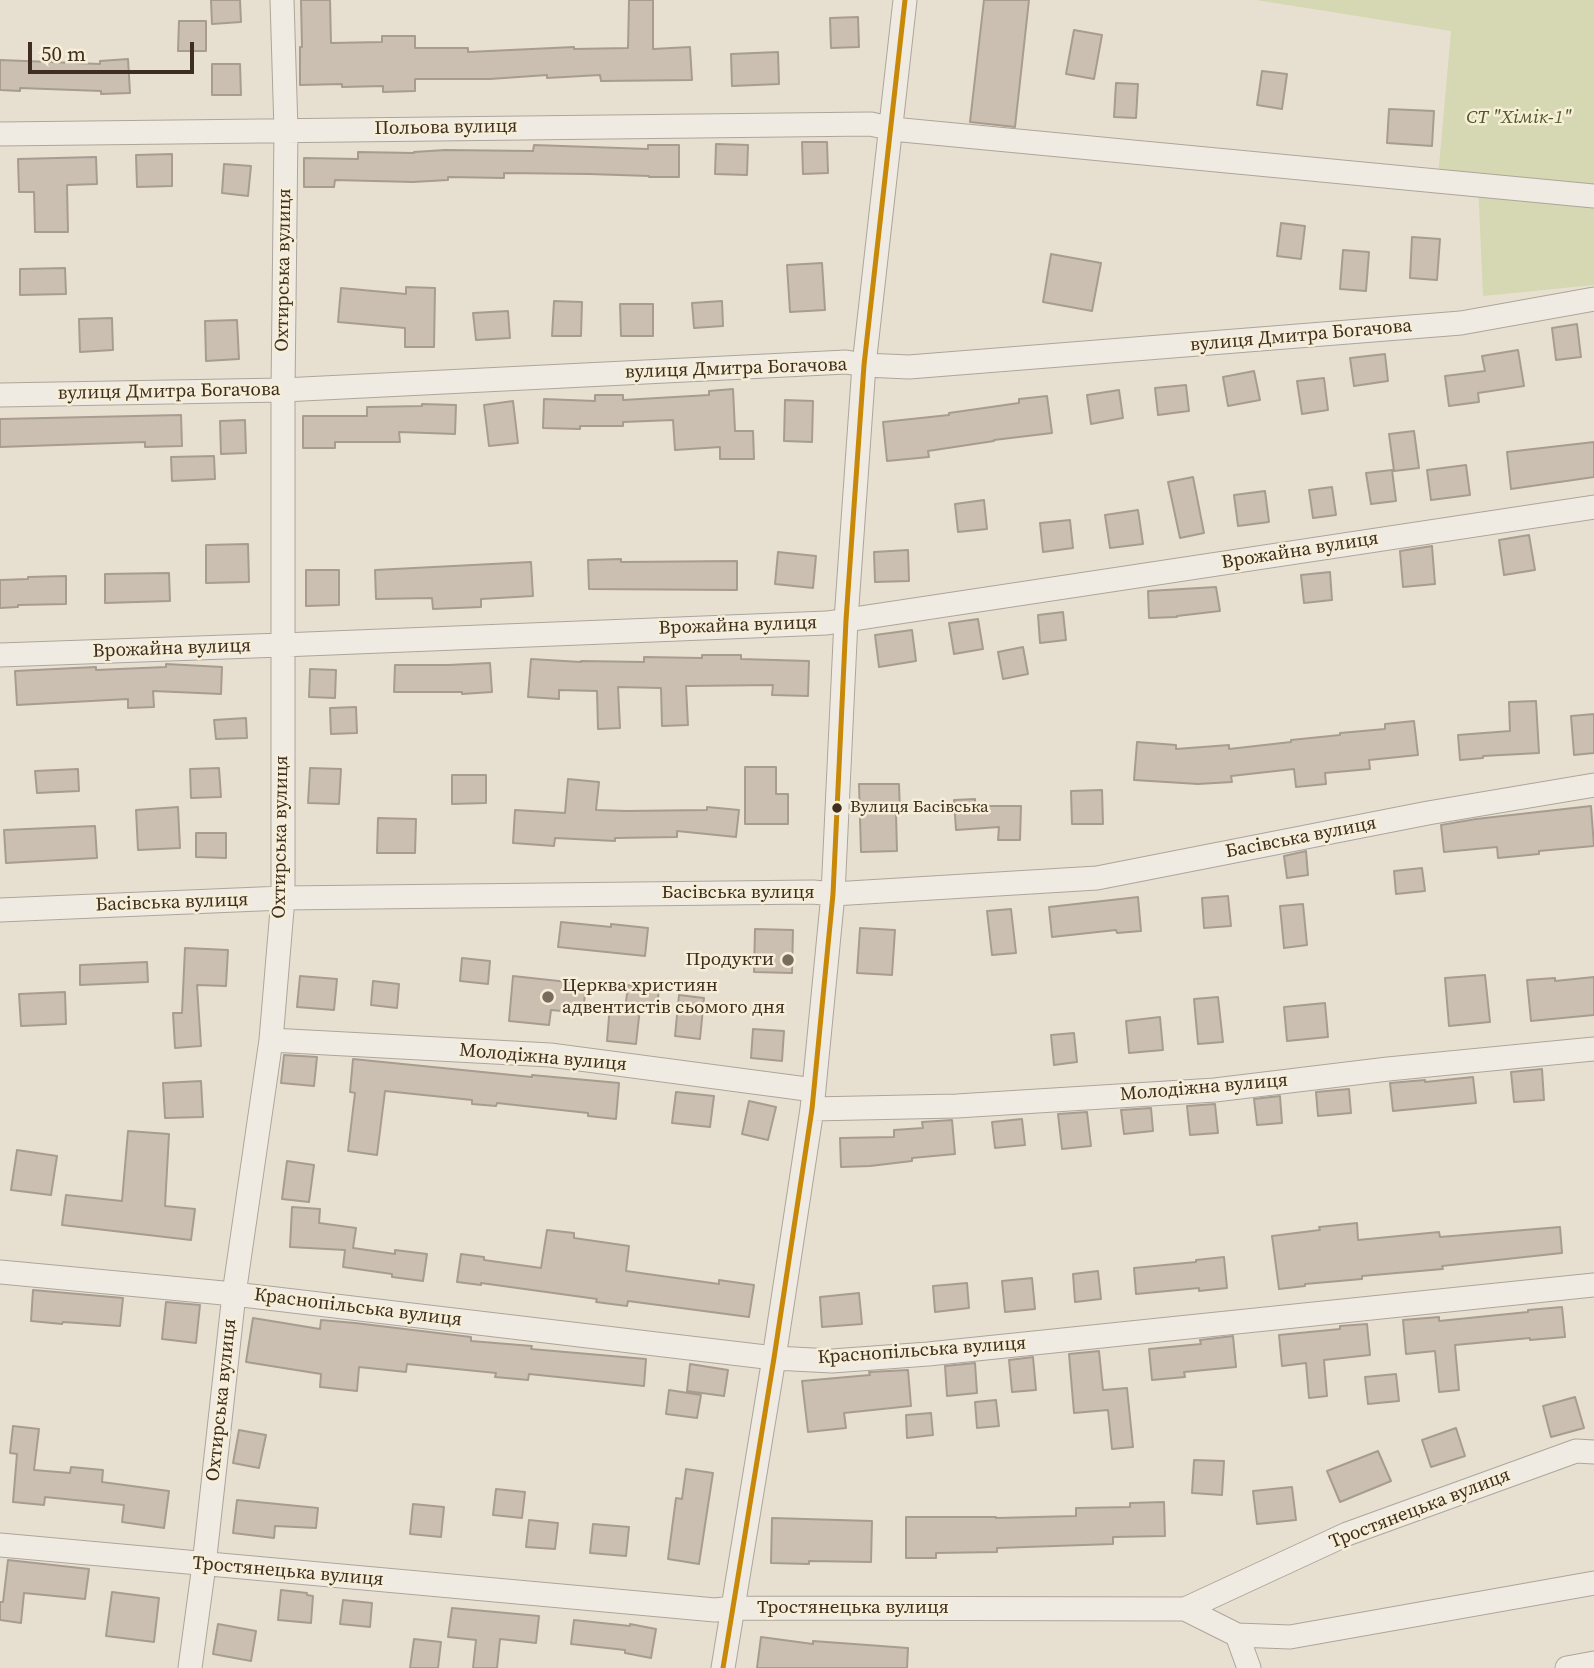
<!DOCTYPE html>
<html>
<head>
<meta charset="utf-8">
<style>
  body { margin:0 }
  #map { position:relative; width:1594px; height:1668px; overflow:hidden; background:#e7e0d1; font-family:"Source Serif 4",serif }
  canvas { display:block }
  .scale { position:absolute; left:28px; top:42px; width:166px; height:32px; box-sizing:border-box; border:4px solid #3d2e20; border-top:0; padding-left:9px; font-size:21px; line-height:24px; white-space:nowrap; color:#3d2e20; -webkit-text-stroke:5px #f7eed8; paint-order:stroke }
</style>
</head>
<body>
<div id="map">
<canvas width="1594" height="1668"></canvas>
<div class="scale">50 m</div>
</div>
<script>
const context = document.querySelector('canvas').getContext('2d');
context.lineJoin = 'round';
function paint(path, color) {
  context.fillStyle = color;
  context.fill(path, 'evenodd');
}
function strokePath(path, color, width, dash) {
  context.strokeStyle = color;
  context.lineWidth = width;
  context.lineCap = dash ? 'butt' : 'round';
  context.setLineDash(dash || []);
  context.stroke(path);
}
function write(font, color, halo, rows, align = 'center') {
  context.font = font + ' "Source Serif 4",serif';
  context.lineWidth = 5;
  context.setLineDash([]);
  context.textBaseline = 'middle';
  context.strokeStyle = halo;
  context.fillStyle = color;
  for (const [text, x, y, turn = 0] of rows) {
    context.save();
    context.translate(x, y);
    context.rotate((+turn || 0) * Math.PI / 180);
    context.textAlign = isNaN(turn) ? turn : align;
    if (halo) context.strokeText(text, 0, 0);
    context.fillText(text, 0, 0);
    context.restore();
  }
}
paint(new Path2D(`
  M1256 0H1594V285L1483 296 1478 183 1438 177 1451 31Z`), '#d6d7b3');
const building = new Path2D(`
  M211 0H240L241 22 212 24Z
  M301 0H330L331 43 382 42V36H415V48H468V52L574 47V49L628 48 629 0H653V49L690 47 692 80 601 81 600 75 547 78V75L490 79H415V91L383 92V86L342 87V84L300 85V47H302Z
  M984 0H1029L1015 127 970 122Z
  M858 17 859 47 831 48 830 18Z
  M179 21H206V51H178Z
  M1074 30 1102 35 1094 79 1066 74Z
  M778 52 779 84 732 86 731 54Z
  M128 59 130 93 101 94V91L20 88V91L0 90V60L100 64V61Z
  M212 64H240L241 95H212Z
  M1262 71 1287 74 1282 109 1257 105Z
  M1116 83 1138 84 1136 118 1114 117Z
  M1389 109 1434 111 1432 146 1387 143Z
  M802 142H827L828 173 803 174Z
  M716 144 748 145 747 175 715 174Z
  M534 145 648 149V145H679V177H649V176L589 174 504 173V178L448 177V180L413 182 335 180 334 187H304V158L358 159V152L414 153V152L445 150 533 151Z
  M172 154V186L137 187 136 155Z
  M96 157 97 184 67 185 68 232H35L34 192H19L18 159Z
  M224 164 251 166 248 196 222 193Z
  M1281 223 1305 226 1301 259 1277 256Z
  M1412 237 1440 239 1437 280 1410 278Z
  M1343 250 1369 252 1366 291 1340 289Z
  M1051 254 1101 263 1092 311 1043 302Z
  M822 263 825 310 790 312 787 265Z
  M65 268 66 294 20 295V269Z
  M406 287 435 288 434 347H405V328L338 322 341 288 406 294Z
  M554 301 582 302 581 336H552Z
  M722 301 723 326 694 328 692 303Z
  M620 304H653V336H621Z
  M508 311 510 338 476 340 473 313Z
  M112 318 113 350 80 352 79 319Z
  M237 320 239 359 206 361 205 321Z
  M1577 324 1581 357 1556 360 1552 328Z
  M1518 350 1524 386 1478 393 1479 402 1449 406 1445 376 1485 371 1482 356Z
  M1385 354 1388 381 1354 386 1350 358Z
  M1254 371 1260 400 1228 406 1223 377Z
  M1324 378 1328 410 1302 414 1297 381Z
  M1186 385 1189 411 1158 415 1155 388Z
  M733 389 735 431H753L754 459H720V447L675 450 673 420 623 422V426H580V429L543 428 544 399 595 401V395H623V400L709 395V391Z
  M1119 390 1123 418 1091 424 1087 395Z
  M1047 396 1052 433 994 440V441L928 451 929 457 887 461 883 422 949 415V413L1019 403V399Z
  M785 400 813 401 812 442 784 441Z
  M513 401 518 443 489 446 484 405Z
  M422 404 456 405 455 434 399 432 400 442H335V448H303V416H367V407L422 406Z
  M181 415 182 446 145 447V442L0 447V419Z
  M245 420 246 453 221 454 220 421Z
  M1414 431 1419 468 1394 471 1389 434Z
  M1594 442V477L1511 489 1507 452Z
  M214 456 215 479 172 481 171 457Z
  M1466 465 1470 495 1431 500 1427 470Z
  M1392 470 1396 501 1371 504 1366 473Z
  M1193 477 1204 533 1180 538 1168 482Z
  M1332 487 1336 515 1313 518 1309 490Z
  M1265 491 1269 522 1238 526 1234 495Z
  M984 500 987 529 958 532 955 504Z
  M1138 510 1143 544 1110 548 1105 515Z
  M1070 520 1073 548 1043 552 1040 523Z
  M1529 535 1535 570 1504 575 1499 540Z
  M248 544 249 582 206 583V545Z
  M1432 546 1435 584 1403 587 1400 551Z
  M908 550 909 581 875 582 874 552Z
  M778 552 816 556 813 588 775 584Z
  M621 559V562L737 561V590L589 589 588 560Z
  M531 562 533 596 481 599V607L433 609 432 598 376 599 375 570Z
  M306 570H339V605L306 606Z
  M1330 572 1332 600 1304 603 1301 575Z
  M169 573 170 601 105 603V574Z
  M66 576V604L18 605V607L0 608V580L28 579V577Z
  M1216 587 1220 611 1177 616V617L1149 618 1148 591Z
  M1063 612 1066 640 1040 643 1038 615Z
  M978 619 983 649 954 654 949 623Z
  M912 630 916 661 879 667 875 635Z
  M1023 647 1028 674 1003 679 998 652Z
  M702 655H741V659L809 661 808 696 772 695 773 685 686 686 688 725 662 726 661 688 618 687 620 728 598 729 597 691 559 690V699L528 697 531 659 581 662V661L644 662V657L702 658Z
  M490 663 492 692 462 694V692H394L395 665H448Z
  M166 664 222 667 221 694 153 691 154 707 128 708V699L17 705 15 671 96 667V670L166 667Z
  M310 669 336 670 335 698 309 697Z
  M1536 701 1539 753 1483 756V758L1460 760 1458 735 1510 731 1509 702Z
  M356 707 357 733 331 734 330 708Z
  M1594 714V753L1574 755 1571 716Z
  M246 718 247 738 216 739 214 720Z
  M1414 721 1418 755 1369 760 1370 769 1325 773 1326 784 1296 787 1294 769 1231 776 1232 782 1198 784 1134 780 1137 742 1176 745V749L1229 745V749L1291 742V740L1340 735V733L1385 729V724Z
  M745 767H776V794H788V824H745Z
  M219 768 221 797 191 798 190 769Z
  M310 768 341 769 339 804 308 803Z
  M78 769 79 791 37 793 35 771Z
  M452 775H486V803L452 804Z
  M568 779 599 782 596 810 626 811 707 810V807L739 810 736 837 677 831V837L615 838V841L555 838 554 846 513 843 515 810 565 813Z
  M859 784H899L900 813H896L897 851 861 852Z
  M1102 790 1103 824H1072L1071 791Z
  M975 799V806H1021L1020 840H998L999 827 956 830 954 800Z
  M1591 806 1594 846 1539 851V854L1498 858 1497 847 1444 852 1441 825 1476 819Z
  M178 807 180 848 138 850 136 810Z
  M378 818 416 819 415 853H377Z
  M95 826 97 858 6 863 4 830Z
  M196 833H226V858L196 857Z
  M1306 851 1308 875 1287 878 1284 856Z
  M1422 868 1425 891 1396 894 1394 871Z
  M1228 896 1231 926 1204 928 1202 898Z
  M1138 897 1141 931 1117 933 1116 930 1052 937 1049 907Z
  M1303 904 1307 945 1284 948 1280 906Z
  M1011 909 1016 953 992 955 987 911Z
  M561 922 611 927V924L648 928 645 956 558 947Z
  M860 928 895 930 892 975 857 973Z
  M755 929 793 930 792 973 754 972Z
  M185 948 228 950 226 986 197 985 201 1046 175 1048 173 1013H182Z
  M462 958 490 961 488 984 460 981Z
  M147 962 148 982 80 985V965Z
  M1485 975 1490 1022 1449 1026 1445 978Z
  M300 976 337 979 334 1010 297 1007Z
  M513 976 586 984 583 1013 551 1010 549 1025 509 1021Z
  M1594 977V1015L1531 1021 1527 980 1555 978V981Z
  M373 981 399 984 397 1008 371 1005Z
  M628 985 659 989 657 1006 626 1002Z
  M65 992 66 1024 21 1026 19 994Z
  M679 995 704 998 700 1039 675 1036Z
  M1218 997 1223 1042 1198 1044 1194 999Z
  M1325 1003 1328 1037 1287 1041 1284 1007Z
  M610 1005 640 1008 636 1044 607 1041Z
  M1160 1017 1163 1050 1129 1053 1126 1021Z
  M753 1029 784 1031 782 1061 751 1058Z
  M1074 1033 1077 1062 1054 1065 1051 1035Z
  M284 1055 317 1057 314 1086 281 1083Z
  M353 1059 532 1077V1075L619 1083 616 1119 588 1116V1113L497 1103 496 1106 472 1104V1100L385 1091 377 1155 348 1151 355 1093 350 1092Z
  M1542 1069 1544 1100 1514 1102 1511 1072Z
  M1473 1077 1476 1103 1393 1111 1390 1083 1425 1080V1082Z
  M201 1081 203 1117 165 1118 163 1083Z
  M1349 1089 1351 1113 1318 1116 1316 1092Z
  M676 1092 714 1096 710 1127 672 1123Z
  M1280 1096 1282 1123 1257 1125 1254 1099Z
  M749 1101 776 1107 768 1140 742 1134Z
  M1215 1104 1218 1133 1190 1135 1187 1106Z
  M1151 1108 1153 1131 1124 1134 1121 1110Z
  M1087 1112 1091 1146 1062 1149 1058 1114Z
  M1022 1119 1025 1145 995 1148 992 1122Z
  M952 1120 955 1154 912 1158V1161L870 1166 841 1167 840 1138 894 1137V1130L923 1128 922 1122Z
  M128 1131 169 1134 165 1206 195 1209 191 1240 62 1225 66 1195 122 1201Z
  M17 1150 57 1156 51 1195 11 1190Z
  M287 1161 314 1165 309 1202 282 1199Z
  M292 1207 320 1209 319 1223 356 1228 353 1248 395 1254V1250L427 1254 423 1281 392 1277V1274L343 1267 345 1250 290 1247Z
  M1357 1223 1358 1240 1439 1232 1440 1237 1560 1227 1562 1253 1442 1266 1443 1269 1362 1276V1279L1305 1284V1286L1279 1289 1272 1236 1320 1230 1319 1227Z
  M547 1230 574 1233V1238L629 1246 626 1271 719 1284V1280L754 1285 749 1317 628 1301 627 1306 596 1302 597 1299 481 1283V1285L457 1282 461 1254 484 1257V1260L541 1268Z
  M1224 1257 1227 1288 1199 1291V1288L1136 1294 1134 1268 1196 1262V1260Z
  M1098 1271 1101 1299 1075 1302 1073 1274Z
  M1032 1278 1035 1309 1005 1312 1002 1281Z
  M967 1283 969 1308 935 1312 933 1286Z
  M33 1290 123 1298 120 1326 63 1322 62 1324 31 1321Z
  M859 1293 862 1324 822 1327 820 1297Z
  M166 1302 200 1305 196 1343 162 1339Z
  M1562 1307 1565 1337 1530 1340V1338L1455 1345 1459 1390 1439 1392 1435 1351 1406 1354 1403 1320 1439 1317V1321L1528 1312V1310Z
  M253 1318 320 1329 321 1320 355 1323 471 1337V1341L532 1346 531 1349 646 1359 644 1386 529 1374 528 1380 495 1377 496 1373 407 1364 406 1372 359 1367 357 1391 320 1387 321 1374 246 1362Z
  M1367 1324 1370 1355 1324 1360 1327 1396 1309 1398 1306 1363 1282 1366 1279 1335 1340 1329V1326Z
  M1233 1336 1236 1367 1184 1372 1185 1377 1152 1380 1149 1349 1201 1344 1200 1340Z
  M1099 1351 1103 1390 1127 1388 1133 1447 1112 1449 1108 1410 1074 1413 1069 1354Z
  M1033 1357 1036 1390 1012 1392 1009 1360Z
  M975 1363 977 1393 947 1396 945 1366Z
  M690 1364 728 1370 724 1396 687 1391Z
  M908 1370 911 1406 844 1413 846 1428 808 1432 802 1381 870 1375 869 1372Z
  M1396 1374 1399 1401 1368 1404 1365 1377Z
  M669 1390 701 1395 697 1418 666 1414Z
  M1575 1397 1584 1428 1551 1437 1543 1406Z
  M996 1400 999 1426 977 1428 975 1402Z
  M931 1413 933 1435 907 1438 906 1415Z
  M13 1426 39 1429 34 1470 70 1473 71 1467 103 1470 102 1482 169 1491 164 1528 122 1522 124 1505 45 1497 44 1505 13 1502 17 1454 10 1453Z
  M1456 1428 1465 1456 1431 1467 1422 1440Z
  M239 1430 266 1435 259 1468 233 1463Z
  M1378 1451 1391 1481 1340 1502 1327 1471Z
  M1194 1460 1224 1461 1222 1495 1192 1493Z
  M686 1469 713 1473 699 1564 668 1559 676 1498 682 1499Z
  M1292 1487 1296 1520 1257 1524 1253 1491Z
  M496 1489 525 1492 522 1518 493 1515Z
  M237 1500 318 1508 316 1528 275 1526 274 1538 233 1533Z
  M1164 1502 1165 1536 1113 1537V1544L997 1548V1552L936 1553V1558H906V1517H996V1518L1076 1516V1508L1130 1507V1503Z
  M413 1504 444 1507 441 1537 410 1534Z
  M772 1518 872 1521 871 1562 809 1561V1564L771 1563Z
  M529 1520 558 1523 555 1549 526 1547Z
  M593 1524 629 1527 626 1556 590 1553Z
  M8 1560 89 1569 85 1599 24 1593 21 1623 0 1620V1602H3Z
  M281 1590 307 1593V1595L313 1596 311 1623 278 1620Z
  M112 1592 159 1598 154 1642 106 1636Z
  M343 1600 372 1603 370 1627 340 1624Z
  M452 1608 539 1616 536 1643 500 1639 497 1668H473L476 1640 448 1637Z
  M574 1620 630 1626V1624L656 1629 651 1658 625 1653V1650L571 1644Z
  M218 1624 256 1631 251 1661 213 1654Z
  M761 1637 813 1644V1641L908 1648 907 1668H757Z
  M414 1639 441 1642 438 1668H410Z`);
paint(building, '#cbbfb2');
strokePath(building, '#a89c90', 2);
const minor = new Path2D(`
  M0 134 871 124 892 129 1594 196
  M0 395 283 390 846 362 864 365 909 367 1461 323 1594 299
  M0 655 282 645 827 623 1594 507
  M0 910 283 898 813 892 833 894 1097 878 1428 813 1594 785
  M271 1040 550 1055 814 1090
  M812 1109 957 1106 1215 1090 1388 1069 1594 1049
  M0 1272 234 1294 774 1358 832 1361 928 1354 1594 1285
  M0 1545 715 1610 733 1608 1185 1609 1347 1534 1576 1451 1594 1452
  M1185 1609 1237 1635 1290 1637 1594 1583
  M1237 1635 1249 1668
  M190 1668 204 1565 234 1294 271 1040 283 898V390L286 130 282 0
  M723 1668 774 1358 812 1109 833 894 846 620 864 365 905 0
  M1567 1668 1594 1663`);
strokePath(minor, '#ada599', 25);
strokePath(minor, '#efebe3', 23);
strokePath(new Path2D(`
  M723 1668 774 1358 812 1109 833 894 846 620 864 365 905 0`), '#c88808', 5);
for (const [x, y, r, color] of [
  [837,808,6,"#3d2e20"],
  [788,960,7,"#786c5e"],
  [548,997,7,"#786c5e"]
]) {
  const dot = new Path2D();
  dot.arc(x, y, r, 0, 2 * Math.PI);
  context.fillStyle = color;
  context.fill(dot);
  strokePath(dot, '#f7eed8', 2.5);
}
write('17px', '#3d2e20', '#f7eed8', [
  ["Вулиця Басівська",850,808]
], 'left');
write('italic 19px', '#4d5a26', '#f7eed8', [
  ["СТ \"Хімік-1\"",1519,118]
]);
write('19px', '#3d2e20', '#f7eed8', [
  ["Польова вулиця",446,128,-1],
  ["Охтирська вулиця",284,270,-89],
  ["вулиця Дмитра Богачова",1301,336,-5],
  ["вулиця Дмитра Богачова",736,369,-2],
  ["вулиця Дмитра Богачова",169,392,-1],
  ["Врожайна вулиця",1300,551,-9],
  ["Врожайна вулиця",738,626,-2],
  ["Врожайна вулиця",172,649,-2],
  ["Охтирська вулиця",281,837,-89],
  ["Басівська вулиця",1301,838,-11],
  ["Басівська вулиця",738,893],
  ["Басівська вулиця",172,903,-2],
  ["Молодіжна вулиця",543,1058,5],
  ["Молодіжна вулиця",1204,1088,-5],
  ["Краснопільська вулиця",358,1308,7],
  ["Краснопільська вулиця",922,1351,-4],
  ["Охтирська вулиця",222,1400,-84],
  ["Тростянецька вулиця",1420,1509,-21],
  ["Тростянецька вулиця",288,1572,5],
  ["Тростянецька вулиця",853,1608]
]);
write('19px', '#3d2e20', '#f7eed8', [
  ["Продукти",774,960],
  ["Церква християн",562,986,"left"],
  ["адвентистів сьомого дня",562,1008,"left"]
], 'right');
</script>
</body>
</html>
